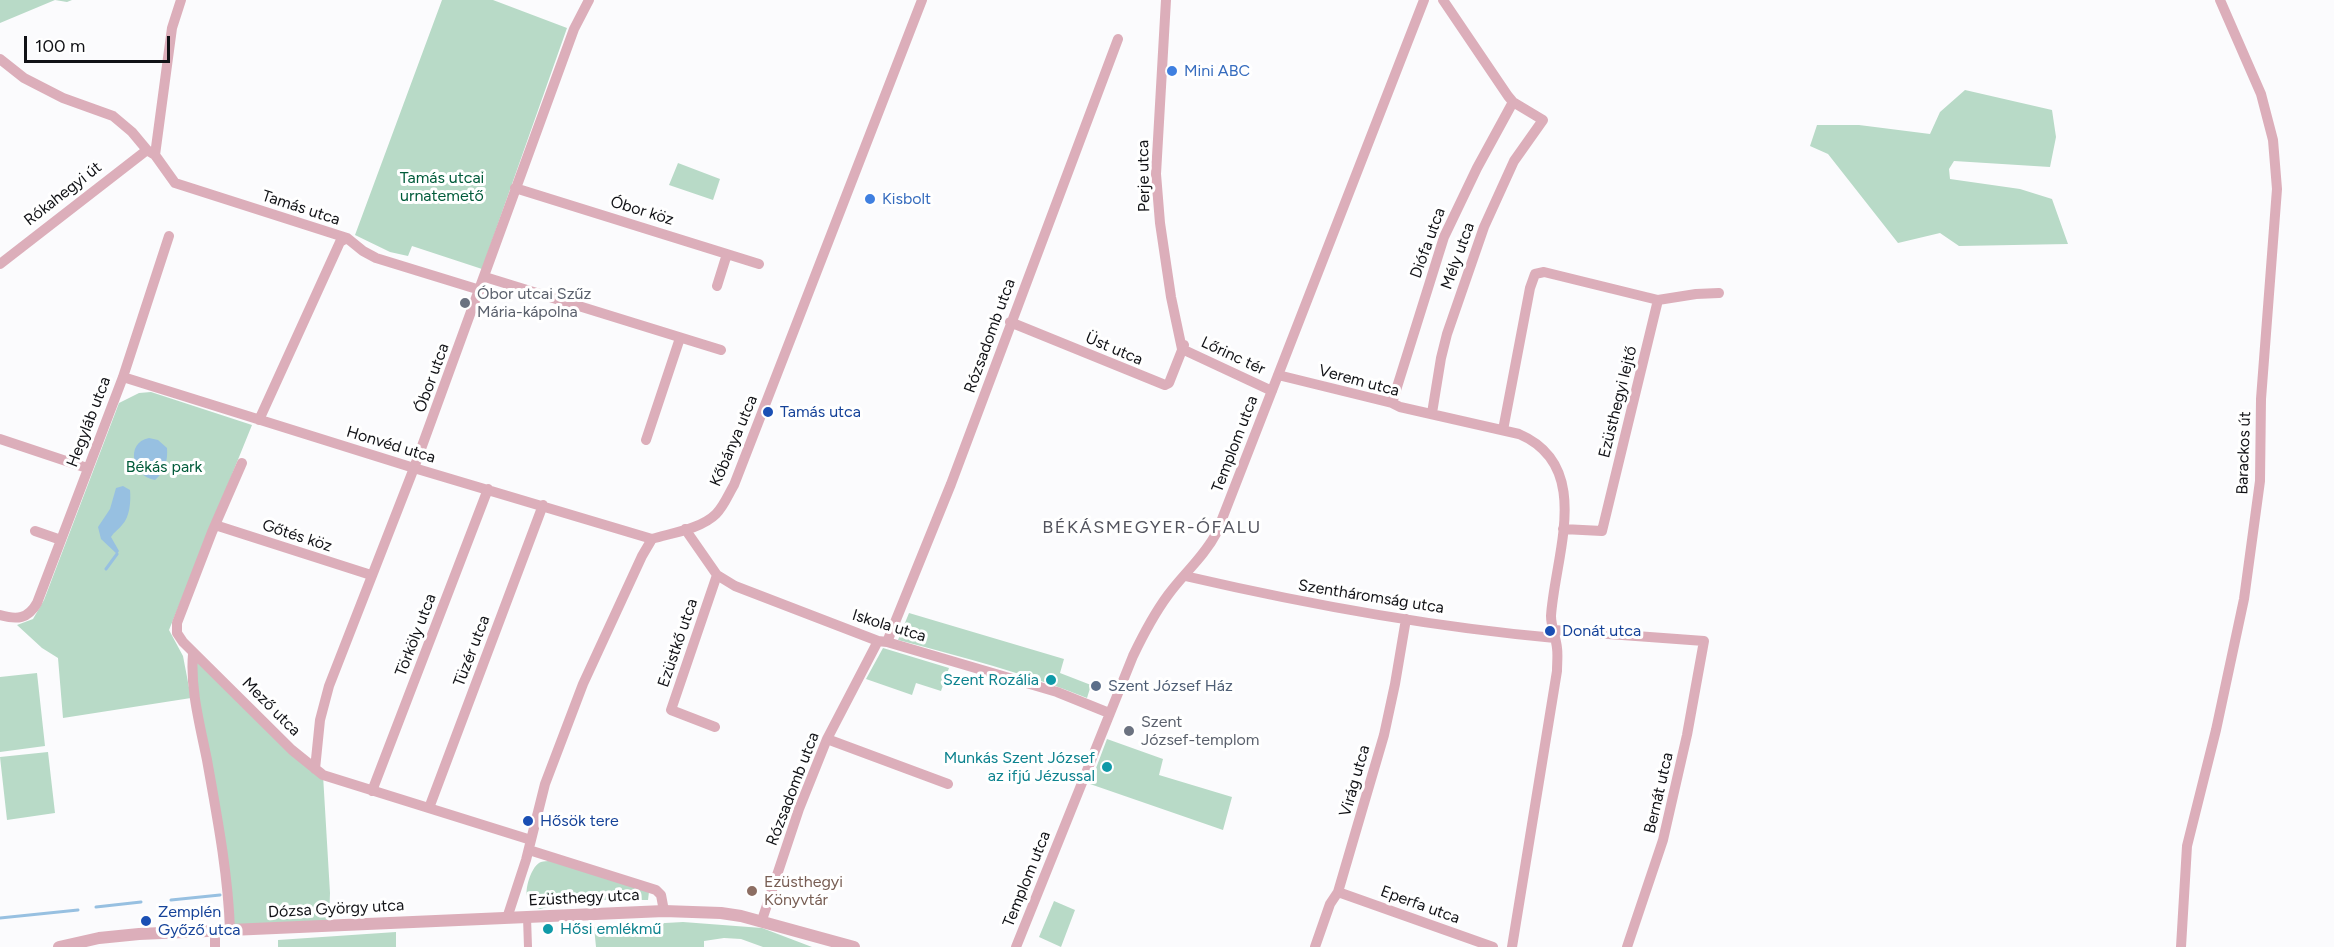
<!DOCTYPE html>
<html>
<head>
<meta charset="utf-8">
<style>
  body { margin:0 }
  #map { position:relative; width:2334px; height:947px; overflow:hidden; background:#fbfbfd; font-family:Figtree,sans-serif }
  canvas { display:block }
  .scale { position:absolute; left:24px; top:36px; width:146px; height:27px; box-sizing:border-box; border:3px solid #111216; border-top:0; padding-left:8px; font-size:18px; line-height:21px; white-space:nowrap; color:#111216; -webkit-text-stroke:4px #fff; paint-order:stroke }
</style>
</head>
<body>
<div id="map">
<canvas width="2334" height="947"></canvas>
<div class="scale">100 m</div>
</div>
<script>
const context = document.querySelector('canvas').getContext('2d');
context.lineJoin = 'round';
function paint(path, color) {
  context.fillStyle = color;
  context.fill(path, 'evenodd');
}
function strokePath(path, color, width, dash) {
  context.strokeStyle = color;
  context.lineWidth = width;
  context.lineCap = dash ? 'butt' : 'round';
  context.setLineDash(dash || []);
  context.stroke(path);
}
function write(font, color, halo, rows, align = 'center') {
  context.font = font + ' Figtree,sans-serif';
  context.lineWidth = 6;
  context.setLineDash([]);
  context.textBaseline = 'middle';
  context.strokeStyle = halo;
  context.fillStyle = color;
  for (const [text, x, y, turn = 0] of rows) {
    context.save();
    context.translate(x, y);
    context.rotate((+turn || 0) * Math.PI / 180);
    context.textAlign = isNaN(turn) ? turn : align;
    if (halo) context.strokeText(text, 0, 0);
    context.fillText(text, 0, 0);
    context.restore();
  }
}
paint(new Path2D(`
  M0 0H72L67 2 55 0 0 23Z
  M442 0H493L567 28 482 269 412 246 408 256 390 252 355 235Z
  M1965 90 2052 110 2056 137 2050 167 1954 161 1949 169 1950 179 2020 189 2052 199 2068 244 1959 246 1940 233 1898 243 1828 154 1810 146 1817 125H1859L1930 134 1940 112Z
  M678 163 720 179 713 200 669 185Z
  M151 392 252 425 169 630 183 656 191 698 63 718 58 658 42 648 17 625 33 619 44 600 119 403 139 393Z
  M909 613 1064 659 1060 673 1091 685 1087 698C1025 673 962 657 898 640Z
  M883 648 949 668 941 691 916 683 912 695 866 679Z
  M193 655 323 775 330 893 329 920 230 929Z
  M37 673 45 746 0 752V677Z
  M1107 739 1163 759 1159 775 1232 797 1223 830 1090 784Z
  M48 752 55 813 7 820 0 757Z
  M551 861 649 892 648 900H575L540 909C535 907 528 903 527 896 525 887 532 865 541 862 544 861 547 861 551 861Z
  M1054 901 1075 910 1061 947 1039 937Z
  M683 922 762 928 812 947H763L741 939 724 938 704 941V947H596L594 927Z
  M396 932V947H278V940Z`), '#b8dac7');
paint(new Path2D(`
  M149 438 158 440 167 448C168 460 165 472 155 480 133 477 124 443 149 438Z
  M123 486 130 490C131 501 130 517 122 525 118 530 115 531 111 537L119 551 117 554 101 539 98 527 110 509 116 488Z`), '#97c0e1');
strokePath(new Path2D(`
  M106 569 117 554
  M171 900 220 895
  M96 907 141 902
  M0 918 78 910`), '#97c0e1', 3);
strokePath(new Path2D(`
  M527 917 528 947`), '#dcaeba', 8);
strokePath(new Path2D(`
  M1166 0 1156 174 1160 223 1171 297 1182 349 1272 391
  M0 59 24 78 63 98 113 116 132 132 147 150 155 155 175 183 347 238 363 251 376 258 480 290
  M155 155 172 28 181 0
  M515 188 759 264
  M0 264 147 150
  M485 277 721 350
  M717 286 727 254
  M1010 322 1165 385 1169 383 1184 345
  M1278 375 1392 403 1400 407 1519 434C1594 466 1555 555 1551 616 1551 626 1556 638 1557 648 1558 655 1557 663 1557 671L1512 947
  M123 377 414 468 652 539
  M1392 403 1444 237 1477 168 1513 102
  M1432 413 1441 358 1447 334 1484 227 1514 161 1543 120 1513 102 1508 96 1443 0
  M259 420 340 242 347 238
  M1503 430 1530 288 1535 274 1544 272 1658 300
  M0 439 87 468
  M646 440 680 338
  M242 463 212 532 177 623V633L183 642 292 750 323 775 531 840
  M215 525 371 575
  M685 529 717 575 735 586 878 641 887 642 1057 692 1109 713
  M1563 529 1602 531 1658 300 1696 294 1719 293
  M35 531 61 540
  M1185 576C1306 604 1431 627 1555 638
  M0 615C17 620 28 619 37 603L123 377 169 236
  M1554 630 1704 641 1687 735 1663 840 1627 947
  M887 642 951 484 1118 39
  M193 654C190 689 200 725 207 760 217 816 228 873 230 930
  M715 727 671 710 717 575
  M827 739 948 784
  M315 769 320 720 329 686 414 468 574 29 589 0
  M372 791 488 489
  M429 808 543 505
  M529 850 656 890 661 895 664 911
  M1338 892 1493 947
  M507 918 526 860 545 784 583 684 642 556 652 539C671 533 701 529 716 514 724 506 728 495 734 485L922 0
  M762 920 799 809 827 739 878 641
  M215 930V947
  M1016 947 1133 656C1143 635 1154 614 1168 595 1184 573 1204 557 1217 532L1424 0
  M1315 947 1330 904 1338 892 1384 735 1395 684 1406 619
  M2181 947 2187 846 2216 730 2244 599 2260 481 2261 399 2277 189 2273 140 2261 94 2220 0`), '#dcaeba', 10);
strokePath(new Path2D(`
  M59 947 99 938 139 934 664 911 721 913 741 916 854 947`), '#dcaeba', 12);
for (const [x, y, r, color] of [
  [1172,71,6,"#3f7fe0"],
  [870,199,6,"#3f7fe0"],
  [465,303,6,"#6b7280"],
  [768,412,6,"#1a4fb4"],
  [1550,631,6,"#1a4fb4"],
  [1051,680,6,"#0f9aa8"],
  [1096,686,6,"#5c6f8a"],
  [1129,731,6,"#6b7280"],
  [1107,767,6,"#0f9aa8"],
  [528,821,6,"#1a4fb4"],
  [752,891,6,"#8d6e63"],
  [146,921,6,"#1a4fb4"],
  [548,929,6,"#0f9aa8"]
]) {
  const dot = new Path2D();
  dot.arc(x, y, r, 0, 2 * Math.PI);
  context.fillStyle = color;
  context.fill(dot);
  strokePath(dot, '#fff', 2);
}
write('16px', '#366cbe', '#fff', [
  ["Mini ABC",1184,71],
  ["Kisbolt",882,199]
], 'left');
write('16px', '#111216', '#fff', [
  ["Perje utca",1144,176,-91],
  ["Rókahegyi út",63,194,-38],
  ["Tamás utca",301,208,18],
  ["Óbor köz",642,211,17],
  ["Diófa utca",1428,243,-70],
  ["Mély utca",1458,256,-70],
  ["Rózsadomb utca",990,336,-70],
  ["Üst utca",1114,349,23],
  ["Lőrinc tér",1233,356,25],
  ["Óbor utca",432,378,-70],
  ["Verem utca",1359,381,15],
  ["Ezüsthegyi lejtő",1618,402,-76],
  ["Hegyláb utca",89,422,-69],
  ["Kőbánya utca",734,441,-67],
  ["Templom utca",1235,444,-69],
  ["Honvéd utca",391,445,17],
  ["Barackos út",2244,453,-88],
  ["Gőtés köz",297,536,18],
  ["Szentháromság utca",1371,597,9],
  ["Iskola utca",889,626,17],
  ["Törköly utca",416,635,-69],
  ["Ezüstkő utca",678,643,-71],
  ["Tüzér utca",472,651,-69],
  ["Mező utca",271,707,45],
  ["Virág utca",1355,781,-74],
  ["Rózsadomb utca",793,789,-69],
  ["Bernát utca",1659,793,-77],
  ["Templom utca",1027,879,-68],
  ["Ezüsthegy utca",584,898,-3],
  ["Eperfa utca",1420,905,20],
  ["Dózsa György utca",336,909,-3]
]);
write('16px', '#005b3a', '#fff', [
  ["Tamás utcai",442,178],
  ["urnatemető",442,196],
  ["Békás park",164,467]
]);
write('16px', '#5b616d', '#fff', [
  ["Óbor utcai Szűz",477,294],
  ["Mária-kápolna",477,312],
  ["Szent",1141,722],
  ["József-templom",1141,740]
], 'left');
write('16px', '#164399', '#fff', [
  ["Tamás utca",780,412],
  ["Donát utca",1562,631],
  ["Hősök tere",540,821],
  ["Zemplén",158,912],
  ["Győző utca",158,930]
], 'left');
write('16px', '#0d838f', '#fff', [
  ["Szent Rozália",1039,680],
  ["Munkás Szent József",1095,758],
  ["az ifjú Jézussal",1095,776],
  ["Hősi emlékmű",560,929,"left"]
], 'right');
write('16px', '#4e5e75', '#fff', [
  ["Szent József Ház",1108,686]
], 'left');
write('16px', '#785e54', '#fff', [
  ["Ezüsthegyi",764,882],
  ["Könyvtár",764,900]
], 'left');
context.letterSpacing = '1.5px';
write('18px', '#53545e', '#fff', [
  ["BÉKÁSMEGYER-ÓFALU",1152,528]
]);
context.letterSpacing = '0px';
</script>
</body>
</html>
